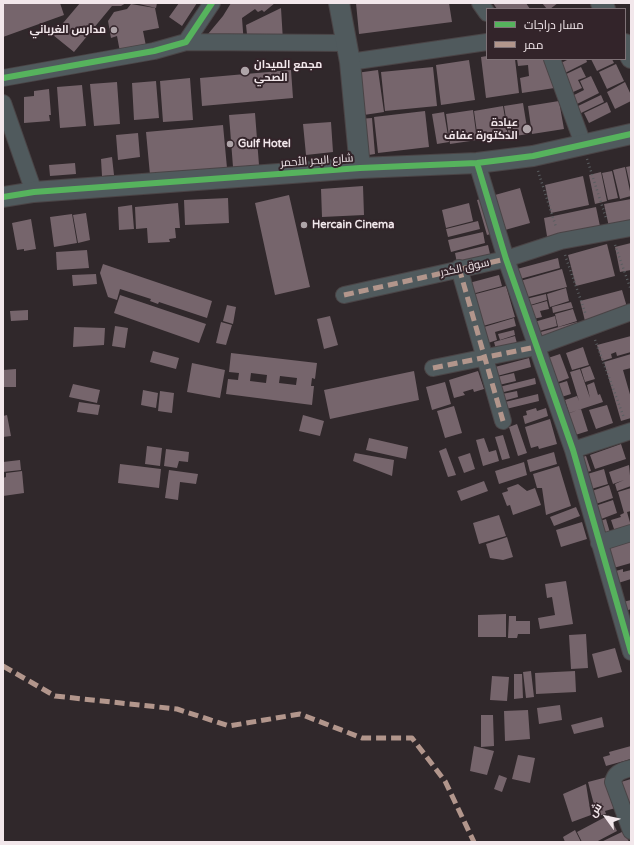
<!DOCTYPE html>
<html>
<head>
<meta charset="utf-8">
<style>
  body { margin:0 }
  #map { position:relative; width:634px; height:845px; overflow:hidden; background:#30282b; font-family:"Varela Round",Cairo,sans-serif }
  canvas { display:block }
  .frame { position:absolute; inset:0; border:4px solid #f2e7eb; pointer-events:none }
  .legend { position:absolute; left:486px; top:8px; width:140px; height:52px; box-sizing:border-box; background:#33242a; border:1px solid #7f7277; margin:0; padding:5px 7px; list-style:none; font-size:12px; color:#f2e7eb }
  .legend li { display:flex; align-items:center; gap:8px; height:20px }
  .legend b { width:20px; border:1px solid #7f7277 }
  .north { position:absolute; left:586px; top:797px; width:40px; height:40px; -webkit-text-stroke:3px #33242a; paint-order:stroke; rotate:303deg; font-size:11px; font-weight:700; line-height:16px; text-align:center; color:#f2e7eb }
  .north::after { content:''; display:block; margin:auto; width:14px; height:18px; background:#f2e7eb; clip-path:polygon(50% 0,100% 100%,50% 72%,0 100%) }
</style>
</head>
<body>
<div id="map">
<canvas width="634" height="845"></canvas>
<div class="frame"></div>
<ul class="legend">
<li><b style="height:5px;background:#56b35d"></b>مسار دراجات</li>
<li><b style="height:5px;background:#b2968c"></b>ممر</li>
</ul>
<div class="north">ش</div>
</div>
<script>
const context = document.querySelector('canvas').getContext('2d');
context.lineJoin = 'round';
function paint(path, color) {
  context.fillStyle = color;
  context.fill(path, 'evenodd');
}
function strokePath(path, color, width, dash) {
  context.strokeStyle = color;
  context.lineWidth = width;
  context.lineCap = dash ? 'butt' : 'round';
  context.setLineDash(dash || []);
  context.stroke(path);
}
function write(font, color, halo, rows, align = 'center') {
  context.font = font + ' "Varela Round",Cairo,sans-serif';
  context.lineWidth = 4;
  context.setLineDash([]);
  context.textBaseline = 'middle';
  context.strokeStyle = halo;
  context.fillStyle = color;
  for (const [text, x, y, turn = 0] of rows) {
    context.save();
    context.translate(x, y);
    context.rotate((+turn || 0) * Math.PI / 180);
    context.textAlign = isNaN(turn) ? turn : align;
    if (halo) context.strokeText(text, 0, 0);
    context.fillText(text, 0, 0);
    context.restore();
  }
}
paint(new Path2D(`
  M3 3H60L64 15 3 37Z
  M80 3H126L121 6H112L74 52 53 35Z
  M135 3H157L156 8Z
  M179 3H197L182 26 169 17Z
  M231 3H275L264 12 262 10 258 12 255 9 242 18 244 45 203 40 223 16Z
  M356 3H449L452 22 359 34Z
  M493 3H526L530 9H497Z
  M542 3H558L550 9H547Z
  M131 4 155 8 159 28 143 31 146 46 120 52 117 36 111 38 108 21 114 12 127 9Z
  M281 8 283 41 248 44 246 25Z
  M487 56V59H515L519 93 486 98 481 57Z
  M517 59H549L561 87 522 93 520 78 529 76 528 65 518 66Z
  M569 59H586L587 62 565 73 561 63Z
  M591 59H612L614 63 597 71Z
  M469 60 475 100 441 105 436 65Z
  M616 64 624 81 607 89 599 72Z
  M433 67 437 106 385 111 381 72Z
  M581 67 586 77 578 80 582 88 571 93 562 76Z
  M291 70 293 98 202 106 200 78Z
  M378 70 384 112 357 116 356 73Z
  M591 76 599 93 577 104 572 96 584 90 580 81Z
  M190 78 193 120 163 122 160 81Z
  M156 81 159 118 134 120 132 83Z
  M117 82 120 124 94 126 90 84Z
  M625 82 631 95V101L615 109 607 92Z
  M82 85 86 126 60 128 57 87Z
  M49 89 51 115H49L50 121 24 123V97L34 96V91Z
  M601 95 604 102 581 113 578 106Z
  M559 101 564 129 532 134 528 106Z
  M607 102 611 112 589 123 584 113Z
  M523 103 528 134 509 137 504 106Z
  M503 106 508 136 478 140 474 111Z
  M473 110 477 140 450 144 446 114Z
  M425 111 429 147 378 153 374 117Z
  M444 112 449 142 437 144 432 114Z
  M255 113 259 165 233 167 229 115Z
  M372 118 375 154 362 156 358 119Z
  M331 122 333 152 306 155 303 124Z
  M223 125 227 168 150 175 146 132Z
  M138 133 140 157 118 160 116 135Z
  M112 157 114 175 102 176 101 159Z
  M75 163 76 174 50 176 49 165Z
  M631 166V185H630L626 167Z
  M625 167 631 196 620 199 613 170Z
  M612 171 618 198 608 200 602 173Z
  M601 172 607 201 595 204 589 175Z
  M583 176 589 205 551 213 545 185Z
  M363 186 364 215 322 217 321 189Z
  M520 188 530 223 487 235 477 200Z
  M289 195 310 287 275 295 255 203Z
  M228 198 229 223 185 225 184 200Z
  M631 199V223L609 227 604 204Z
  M178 203 180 228H175L176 238 169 239 170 242 148 243 147 228 136 229 135 207Z
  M469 203 473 221 446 228 442 210Z
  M132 205 134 229 119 230 118 207Z
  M596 207 601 231 548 242 544 218Z
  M86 213 90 240 78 243 73 215Z
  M72 214 77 243 54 247 50 217Z
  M31 219 36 249 24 251V249L17 250 12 223Z
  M478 221 480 229 448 237 446 229Z
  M483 232 485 243 451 252 448 240Z
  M631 243V270L620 272 615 247Z
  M607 244 615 276 576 286 568 255Z
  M488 245 490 254 457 263 455 253Z
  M87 250 89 268 57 270 56 252Z
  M558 258 560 268 520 279 517 269Z
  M103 264 212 301 207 318 159 302 158 304 150 301 151 299 120 289 117 300 108 297 100 273Z
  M562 269 567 287 524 298 520 281Z
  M96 274 97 284 73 286 72 275Z
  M499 275 502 286 472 294 469 283Z
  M506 286 515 317 483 326 472 295Z
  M566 288 569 301 550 307 547 294Z
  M622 290 629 314 586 325 580 301Z
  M546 294 547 300 527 306 526 299Z
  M120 295 206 324 199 343 114 313Z
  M547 301 549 309 540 311 542 317 529 320 526 307Z
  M571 302 573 308 553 313 552 307Z
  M227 305 236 307 233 324 223 321Z
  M573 309 577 321 558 327 555 314Z
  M28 310V320L11 321 10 311Z
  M330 316 338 345 324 349 317 319Z
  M555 316 557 326 536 332 534 322Z
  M514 318 516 326 495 332 497 340 488 343 484 327Z
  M221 322 232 325 226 345 216 343Z
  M577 322 579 330 539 341 537 333Z
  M115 326 128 328 125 348 112 346Z
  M74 327 105 328 104 345 73 347Z
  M514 330 515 335 500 340 498 334Z
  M515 336 518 347 497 353 494 342Z
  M631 336V352L617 356 616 352 611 354 612 358 602 361 597 345Z
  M583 347 589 365 572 370 566 353Z
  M153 351 179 358 176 369 150 362Z
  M231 353 317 363 315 379 312 378 311 386H314L312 405 226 394 228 379 238 380 239 373 229 372ZM251 373 267 375 266 383 250 381ZM280 376 297 378 296 385 279 383Z
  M560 354 569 378 553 384 545 359Z
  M631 354V368L623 370 631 398V418L621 421 604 362Z
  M529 358 531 367 497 376 495 367Z
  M192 363 225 370 220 398 187 392Z
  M590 366 595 379 585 382 581 369Z
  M16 369V387H3V370Z
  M580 369 590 398 587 385 594 382 598 395 600 394 603 402 569 413 565 400 577 396 579 401 570 372Z
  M414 371 419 400 330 419 324 390Z
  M478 371 484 389 474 392 473 389 463 392 465 395 454 398 449 380Z
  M514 373 516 381 499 385 497 377Z
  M535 378 536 384 500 393 499 387Z
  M567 381 571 394 555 399 551 386Z
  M445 382 451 404 432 410 426 387Z
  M73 384 100 390 97 403 69 397Z
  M143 390 158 393 156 408 141 405Z
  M160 391 174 393 172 413 158 411Z
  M517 391 518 397 503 401 502 394Z
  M538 394 539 401 506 409 505 402Z
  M79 402 100 405 98 415 77 412Z
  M566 405 567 414 581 409 588 431 569 437 560 407Z
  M607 405 613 423 596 429 589 410Z
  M454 406 462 433 445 438 437 411Z
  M536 408 537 411 546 408 548 416 525 424 523 416 527 415 526 411Z
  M7 415 11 436 3 437V416Z
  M303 415 324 421 320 436 299 431Z
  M550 419 557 444 539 449 538 446 531 448 525 427Z
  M517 424 527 453 518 456 509 427Z
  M503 435 510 458 502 460 495 437Z
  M369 438 408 447 406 459 366 450Z
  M484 438 489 452 496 450 499 461 483 466 476 440Z
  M621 444 626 459 595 469 590 455Z
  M147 446 162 448 160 466 145 464Z
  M446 448 456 475 448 477 439 451Z
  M166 449 189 452 188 462 179 461 177 468 164 466Z
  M554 452 557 464 530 472 527 460Z
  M355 453 394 460 392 476 353 461Z
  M470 453 475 469 464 473 458 457Z
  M586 456 591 471 580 474 575 459Z
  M20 460 21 470 3 472V462Z
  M524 462 527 475 499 484 495 471Z
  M120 464 161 469 159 488 118 483Z
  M629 465 631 486 617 491 615 484 624 480 613 484 609 472Z
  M559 466 571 506 546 515 542 488H537L533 474Z
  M604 469 608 484 588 490 584 475Z
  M169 470 198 474 196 484 180 482 178 500 165 498Z
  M22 471 24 493 3 496V478L6 477V473Z
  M484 481 488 491 461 501 457 491Z
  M518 484 527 491 535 488 541 505 513 515 510 505 507 506 502 493 508 491 507 488Z
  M609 485 613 498 593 505 589 492Z
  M631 488V511L627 512 631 526 615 532 611 520 621 517 620 515 624 513 618 492Z
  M613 500 617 513 596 521 592 507Z
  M576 507 580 516 554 526 550 517Z
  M499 515 506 536 479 544 473 523Z
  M606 519 611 536 599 540 594 523Z
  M582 522 587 539 561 547 556 530Z
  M507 537 513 557 503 560 490 558 486 544Z
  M631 539V563L610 569 604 546Z
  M623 569V572L631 570V579L615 584 612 572Z
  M566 581 573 624 540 629 538 618 555 615 552 597 547 598 545 584Z
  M631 600V609L626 611 623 602Z
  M506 614V637H478V615Z
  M509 616H516V621H530V634H518L517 638H508Z
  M586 634 588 668 571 669 569 635Z
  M615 648 622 672 598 678 592 654Z
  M531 671 534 697 526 698 523 672Z
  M575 671 576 692 536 694 535 673Z
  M514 674H522L523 698 514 699Z
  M492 676 509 677 507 701 490 700Z
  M560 705 562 720 539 724 537 708Z
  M528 710 530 739 505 741 504 711Z
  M481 715H493L494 746 481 747Z
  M602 717 604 727 574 734 571 725Z
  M474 746 494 751 487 775 470 771Z
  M631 746V759L606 766 603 757 610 755 609 752Z
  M518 755 535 758 530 783 512 779Z
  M499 775 507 778 502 792 494 789Z
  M611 776 619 807 605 811 606 814 597 816 588 782Z
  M631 779V814L621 782Z
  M586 784 591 815 572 822 563 794Z
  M609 815 617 831 596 842H582L577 832Z
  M575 830 581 842H565L563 837Z
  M624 831 629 842H601Z`), '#76656c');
const minor = new Path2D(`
  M480 3 487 13
  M186 42 346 43
  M552 59 583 144
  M350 62 487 42
  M3 78 154 51 186 42 212 3
  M3 103 34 192
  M477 163 506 259 573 450 631 652
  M459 268 503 421
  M344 295 506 259 561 241 631 228
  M433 368 536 347 631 312
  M573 450 631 431
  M599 543 631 533
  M631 768C622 771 615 772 613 782L631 831`);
const tertiary = new Path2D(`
  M339 3 350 62 360 168
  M601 3 605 9
  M625 44 631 58
  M3 197 34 192 360 168 477 163 533 156 631 134`);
strokePath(minor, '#4a4446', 18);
strokePath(tertiary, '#4a4446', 22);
strokePath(new Path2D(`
  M587 159 606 218
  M538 171 556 227
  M615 245 631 290
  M565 255 586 315
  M595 340 624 418`), '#5a5e61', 2.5, [1, 3]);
strokePath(minor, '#505a5d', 16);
strokePath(tertiary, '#505a5d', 20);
strokePath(new Path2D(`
  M459 268 503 421
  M344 295 506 259
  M433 368 536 347
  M3 666 55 696 177 709 229 726 300 714 362 738H412L445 781 474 842`), '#b2968c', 5, [10, 5]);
strokePath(new Path2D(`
  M3 78 154 51 186 42 212 3
  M477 163 506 259 573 450 631 652
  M3 197 34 192 360 168 477 163 533 156 631 134`), '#56b35d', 6);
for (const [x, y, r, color] of [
  [114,30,4,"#aea4a8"],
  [245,71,5,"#aea4a8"],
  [527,129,5,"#aea4a8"],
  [230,144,4,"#aea4a8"],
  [304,225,4,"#aea4a8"]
]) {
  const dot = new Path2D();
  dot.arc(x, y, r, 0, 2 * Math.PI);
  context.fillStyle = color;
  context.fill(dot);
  strokePath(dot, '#33242a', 1.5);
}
write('bold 11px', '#f2e7eb', '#33242a', [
  ["مدارس الغرباني",106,30,"right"],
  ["مجمع الميدان",254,65],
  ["الصحي",254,78],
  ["عيادة",518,123,"right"],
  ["الدكتورة عفاف",518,136,"right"],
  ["Gulf Hotel",238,144],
  ["Hercain Cinema",312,225]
], 'left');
write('11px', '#f2e7eb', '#33242a', [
  ["شارع البحر الأحمر",317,161,-4],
  ["سوق الكدر",465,268,-12]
]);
</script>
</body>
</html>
